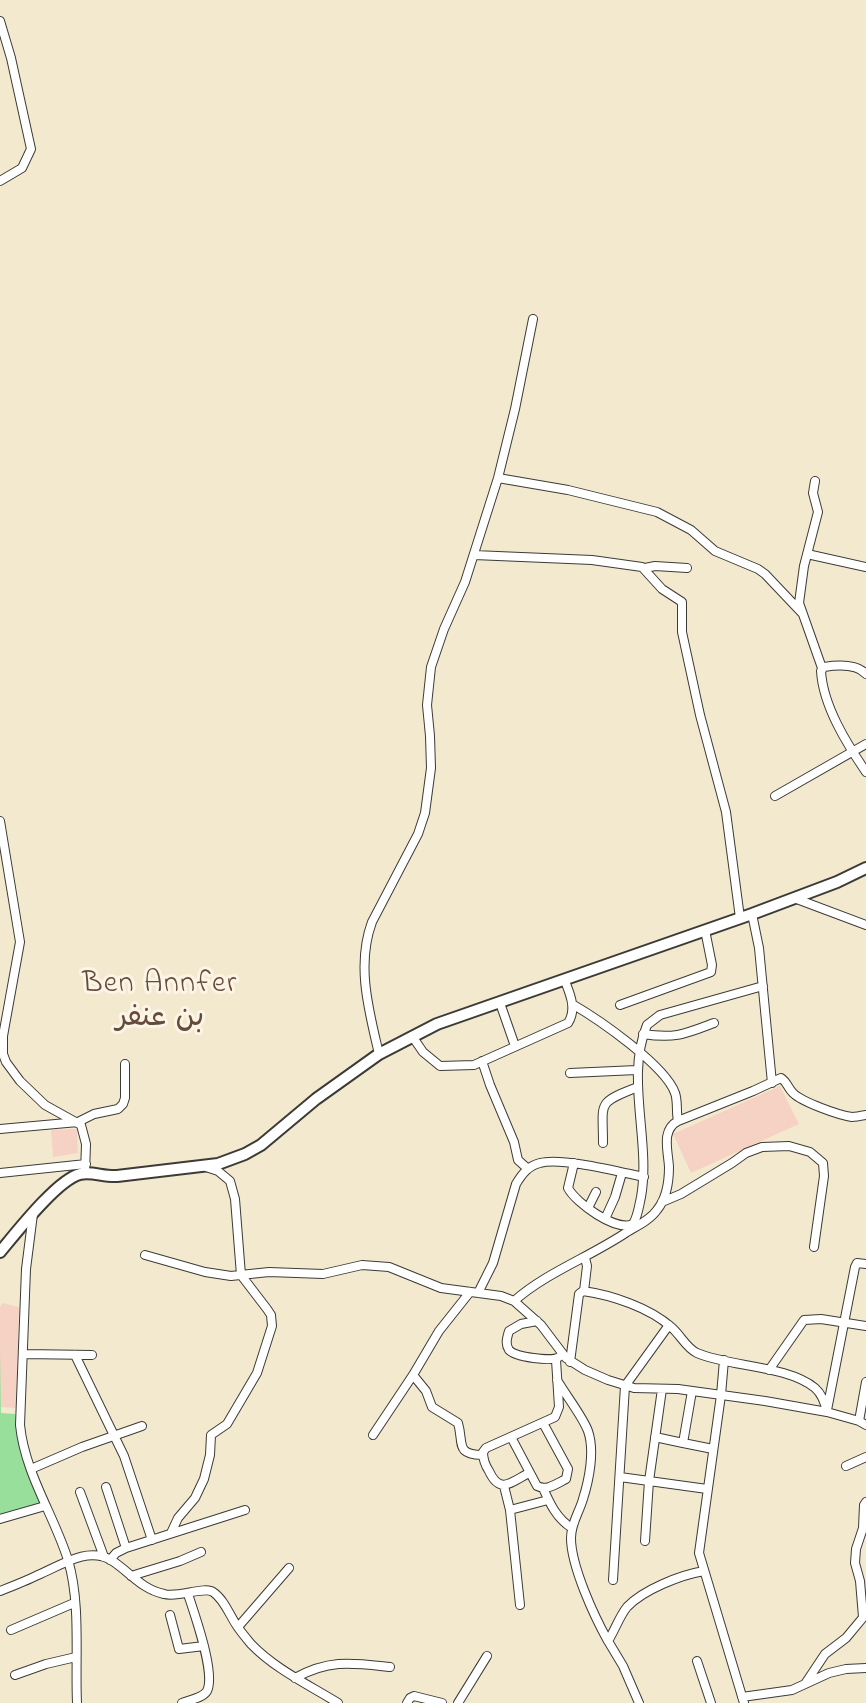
<!DOCTYPE html>
<html>
<head>
<meta charset="utf-8">
<style>
  body { margin:0 }
  canvas { display:block; background:#f3e9cf }
</style>
</head>
<body>
<canvas width="866" height="1703"></canvas>
<script>
const context = document.querySelector('canvas').getContext('2d');
context.lineJoin = 'round';
function paint(path, color) {
  context.fillStyle = color;
  context.fill(path, 'evenodd');
}
function strokePath(path, color, width, dash) {
  context.strokeStyle = color;
  context.lineWidth = width;
  context.lineCap = dash ? 'butt' : 'round';
  context.setLineDash(dash || []);
  context.stroke(path);
}
function write(font, color, halo, rows, align = 'center') {
  context.font = font + ' "Indie Flower","Playpen Sans Arabic",sans-serif';
  context.lineWidth = 6;
  context.setLineDash([]);
  context.textBaseline = 'middle';
  context.strokeStyle = halo;
  context.fillStyle = color;
  for (const [text, x, y, turn = 0] of rows) {
    context.save();
    context.translate(x, y);
    context.rotate((+turn || 0) * Math.PI / 180);
    context.textAlign = isNaN(turn) ? turn : align;
    if (halo) context.strokeText(text, 0, 0);
    context.fillText(text, 0, 0);
    context.restore();
  }
}
paint(new Path2D(`
  M780 1086 799 1124 691 1173 673 1134Z
  M77 1129 78 1153 53 1157 51 1130Z
  M2 1303 19 1307 16 1408 0 1407V1307Z`), '#f6d2c5');
paint(new Path2D(`
  M0 1350 1 1413 15 1414 26 1461 44 1507 0 1516Z`), '#97df9a');
const street = new Path2D(`
  M0 21 11 58 31 149 22 168 0 181
  M498 478 568 490 657 512 691 530 715 551 758 569 765 574 802 613
  M815 481 813 493 818 512 804 566 799 603 822 668
  M807 554 866 567
  M474 555 592 560 642 567 662 589 682 602V632L700 715 726 812 740 918
  M645 568 655 566 687 568
  M866 674C857 664 837 665 824 667L821 671C823 706 847 744 866 772
  M775 796 866 744
  M0 821 20 942 3 1036V1054L6 1062 20 1081 45 1105 81 1125 86 1144 85 1173
  M794 898 866 925
  M752 914 759 948 772 1083
  M500 1003 515 1046
  M572 1004C598 1019 665 1065 675 1093 678 1101 676 1112 678 1121
  M620 1005 711 972 712 965 705 930
  M643 1034C675 1039 685 1034 714 1023
  M412 1036 423 1052 440 1066 474 1065 568 1023C577 1009 570 994 565 981
  M379 1054C369 1011 356 965 372 922L418 834 425 813 431 768 430 736 427 705 431 667 444 629 465 582 498 478 515 409 533 319
  M482 1061 490 1085 514 1142 518 1160 528 1169
  M570 1073 637 1070
  M0 1129 78 1122 94 1114 118 1109 123 1104 125 1098V1064
  M603 1143C603 1102 596 1103 638 1087
  M574 1163 568 1188C576 1203 616 1232 633 1224 638 1216 639 1206 641 1197 651 1141 625 1078 647 1025L660 1015 763 986
  M0 1173 86 1164
  M662 1202 681 1194 732 1163 746 1153 762 1147 789 1146 810 1152 823 1163 824 1176 814 1247
  M588 1208 596 1192
  M33 1214 26 1269 20 1425C25 1474 54 1515 68 1560 81 1603 75 1658 77 1703
  M605 1219 615 1197 622 1173
  M145 1255 205 1272 231 1276 269 1272 323 1274 362 1265 389 1267 441 1288 501 1296 514 1301 541 1325 566 1358 585 1370 608 1380 634 1388 678 1389 765 1401 827 1412 859 1421 866 1425
  M584 1291 587 1266 585 1258
  M478 1293 493 1263 516 1184C522 1174 528 1166 540 1163 561 1157 620 1172 644 1177
  M514 1301C547 1272 590 1257 627 1232 637 1226 650 1220 657 1210 666 1199 669 1181 669 1167 668 1150 661 1130 678 1121L753 1091 781 1078C787 1082 788 1088 793 1093 802 1102 838 1115 852 1117 856 1117 861 1116 866 1115
  M537 1321 521 1324 509 1331C507 1338 505 1344 509 1350 515 1357 552 1362 559 1357
  M24 1354 92 1355
  M75 1355 124 1456 152 1540
  M724 1360 721 1395 699 1553 744 1703
  M570 1362 579 1294 583 1291C612 1295 650 1308 671 1327 680 1334 686 1348 697 1353 729 1367 787 1365 815 1388 822 1394 825 1403 827 1412
  M769 1370 804 1320 821 1319 866 1326
  M413 1375 426 1391 432 1407 458 1423C464 1444 455 1454 482 1455
  M557 1380C565 1394 583 1417 588 1431 595 1451 589 1480 583 1499 579 1513 571 1523 571 1538 571 1566 594 1616 608 1641
  M692 1391 683 1443 713 1449
  M827 1410 855 1267 857 1263 866 1264
  M859 1421 866 1382
  M373 1435 413 1375 439 1331 470 1292
  M511 1437 537 1486C547 1491 556 1484 566 1479L568 1469 543 1423
  M655 1437 683 1443
  M846 1466 866 1457
  M31 1469 82 1447 142 1426
  M529 1473C511 1482 500 1495 489 1471 485 1465 483 1460 483 1452L486 1448 555 1417 559 1407 556 1360
  M620 1477 707 1489
  M504 1486 510 1510 520 1605
  M106 1487 126 1548
  M543 1488C550 1504 557 1519 572 1528
  M80 1492 104 1557
  M510 1510 548 1500
  M0 1519 45 1506
  M863 1528 864 1505 866 1502
  M171 1533 178 1518 195 1498 204 1479 210 1455 211 1435 227 1424 257 1373 272 1326 271 1315 267 1309 241 1275 235 1199 230 1181 218 1171 206 1167
  M645 1541 649 1481 662 1389
  M110 1560 116 1553 126 1548 245 1510
  M131 1576 180 1561 201 1552
  M613 1580 625 1386 669 1325
  M0 1591C13 1586 26 1581 38 1575 60 1566 87 1546 111 1560 130 1572 141 1589 164 1594 178 1598 205 1586 213 1592 224 1599 230 1616 237 1626 241 1632 246 1638 251 1644 275 1669 309 1685 338 1703
  M170 1615 179 1649 204 1646
  M863 1617 860 1581 855 1563 856 1549 863 1528 866 1526
  M238 1627 289 1568
  M11 1630 74 1603
  M697 1661 711 1703
  M15 1675 46 1664 76 1657
  M295 1678C330 1659 352 1663 390 1667
  M805 1684 825 1654 846 1638 866 1614
  M742 1697 792 1690 829 1673 846 1669 866 1668
  M182 1703C189 1700 203 1698 207 1691 216 1673 194 1613 188 1594
  M407 1703 410 1698 414 1696 442 1703
  M458 1703 487 1656
  M639 1703 623 1666 608 1641C615 1630 619 1617 627 1607 643 1590 680 1575 704 1571`);
const secondary = new Path2D(`
  M0 1252C16 1233 57 1180 80 1174 91 1171 104 1177 117 1176L218 1164 245 1154 261 1145 316 1099 379 1054 437 1024 752 914 837 882 866 868`);
strokePath(street, '#3c3b37', 10);
strokePath(secondary, '#3c3b37', 14);
strokePath(street, '#fff', 8);
strokePath(secondary, '#fff', 10);
context.letterSpacing = '1.5px';
write('30px', '#644b3e', '#fcf5e5', [
  ["Ben Annfer",160,986],
  ["بن عنفر",160,1020]
]);
context.letterSpacing = '0px';
</script>
</body>
</html>
